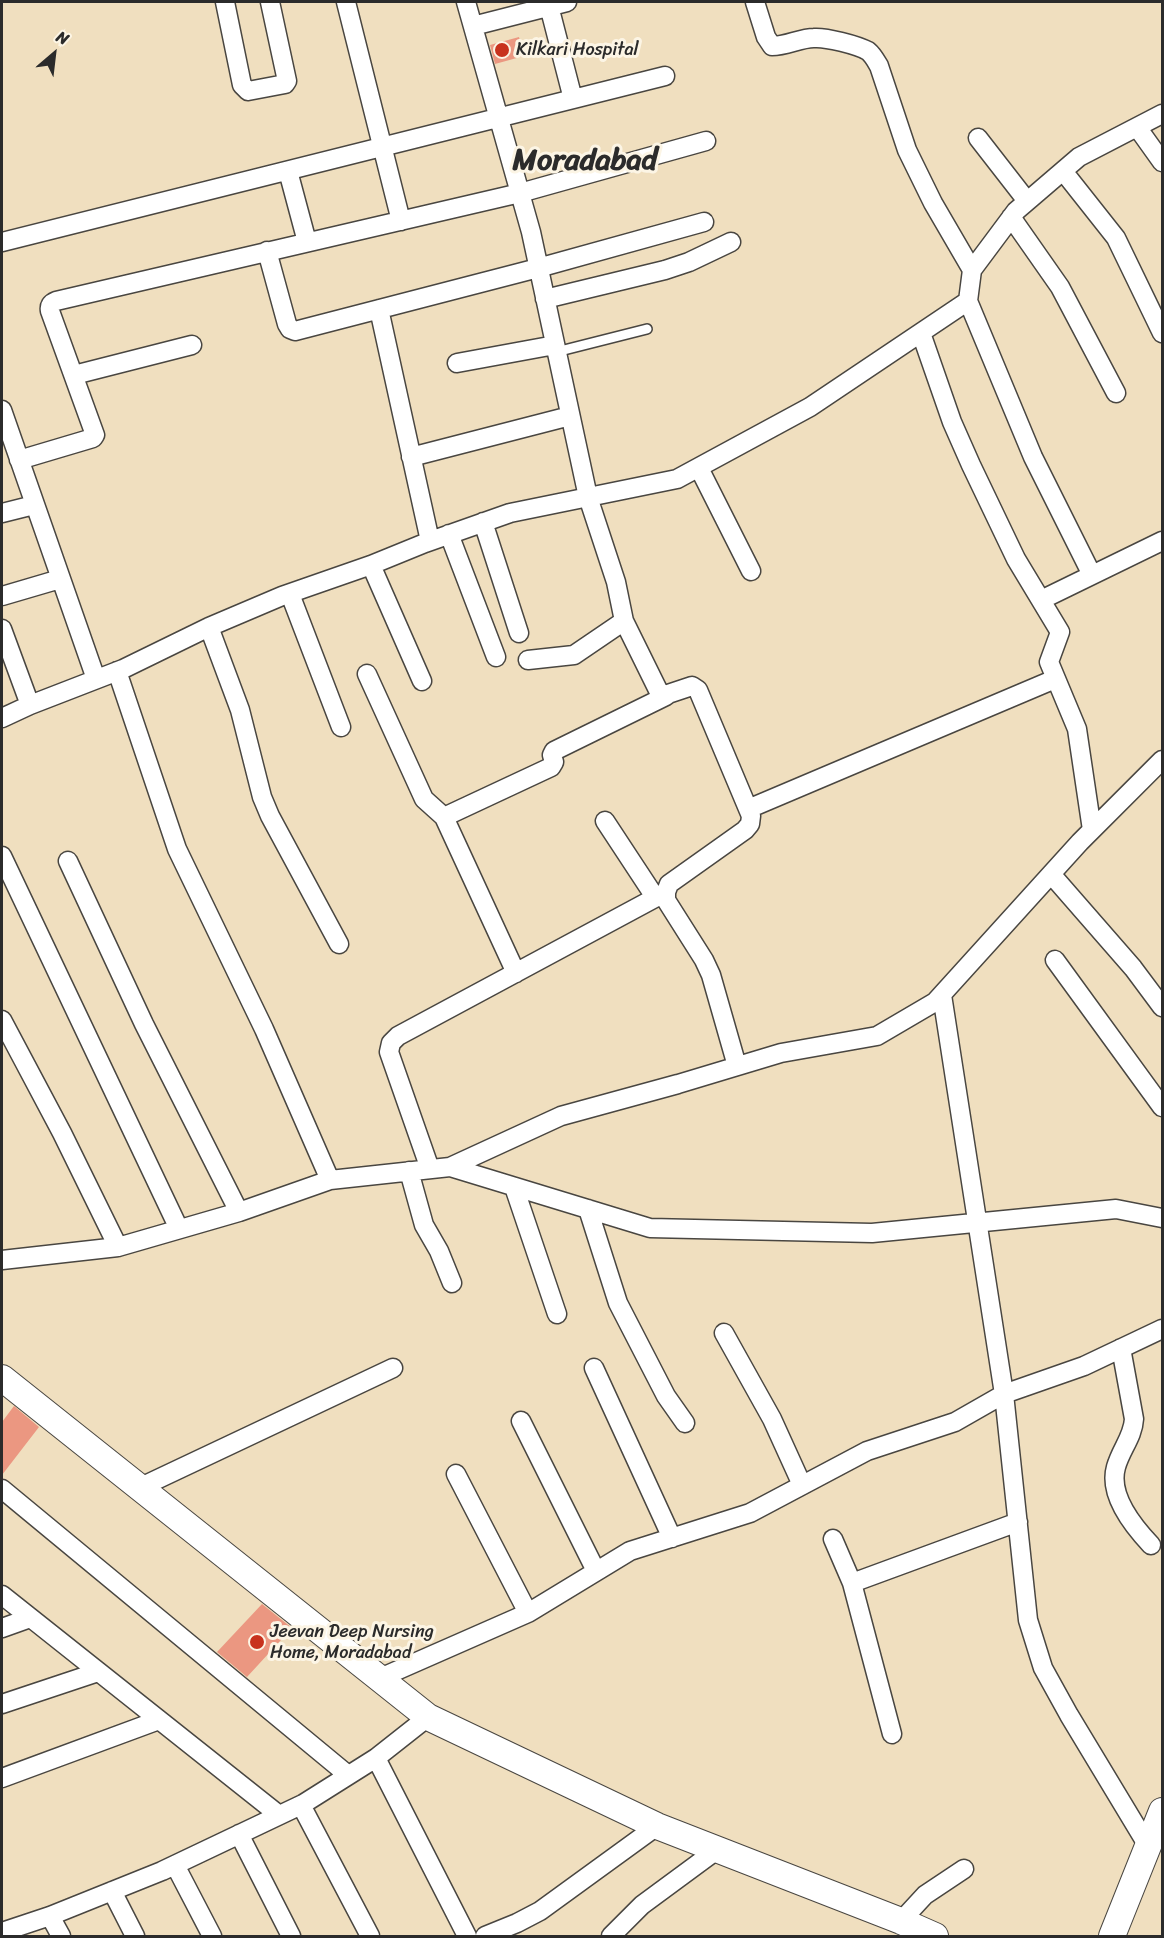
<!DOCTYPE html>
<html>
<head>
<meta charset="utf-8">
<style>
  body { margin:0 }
  #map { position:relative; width:1164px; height:1938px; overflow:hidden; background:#f0dfbf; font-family:Sriracha,sans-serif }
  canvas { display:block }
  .frame { position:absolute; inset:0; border:3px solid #2b2b2b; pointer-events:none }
  .north { position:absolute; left:24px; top:24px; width:60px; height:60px; -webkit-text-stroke:4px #fcf5e5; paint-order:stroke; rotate:28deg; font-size:16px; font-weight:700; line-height:24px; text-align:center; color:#2b2b2b }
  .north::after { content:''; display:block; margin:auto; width:21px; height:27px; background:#2b2b2b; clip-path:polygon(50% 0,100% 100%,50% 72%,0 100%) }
</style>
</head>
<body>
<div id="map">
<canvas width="1164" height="1938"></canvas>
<div class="frame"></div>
<div class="north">N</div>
</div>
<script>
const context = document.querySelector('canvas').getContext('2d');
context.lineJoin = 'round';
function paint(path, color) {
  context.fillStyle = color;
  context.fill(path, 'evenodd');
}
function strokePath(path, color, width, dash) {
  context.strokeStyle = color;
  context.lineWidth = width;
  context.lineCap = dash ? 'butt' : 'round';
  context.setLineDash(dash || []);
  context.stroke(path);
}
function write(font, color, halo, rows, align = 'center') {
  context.font = font + ' Sriracha,sans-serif';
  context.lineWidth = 6;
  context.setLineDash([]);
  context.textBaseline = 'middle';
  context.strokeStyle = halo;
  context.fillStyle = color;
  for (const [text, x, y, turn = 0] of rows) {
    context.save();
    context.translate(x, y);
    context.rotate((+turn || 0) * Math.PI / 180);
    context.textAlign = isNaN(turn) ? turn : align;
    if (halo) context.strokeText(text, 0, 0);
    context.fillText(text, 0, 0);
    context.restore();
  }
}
paint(new Path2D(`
  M519 37 524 56 495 64 490 45Z
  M14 1406 39 1427 2 1475V1422Z
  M262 1604 292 1628 247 1677 217 1652Z`), '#eb9781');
const lane = new Path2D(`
  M556 352 647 329`);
const street = new Path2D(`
  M225 2 242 85 248 91 285 84 287 81 270 2
  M346 2 401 221
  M466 2 531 232 588 497 616 582 624 621 659 692 662 696 692 686 698 690 751 816 750 824 745 830 669 884 666 892V900L704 960 711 975 737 1066
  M548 2 573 99
  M755 2 766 37 772 46C787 46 800 38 814 38 826 37 857 45 868 51 873 55 876 61 879 66L907 150 933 203 972 270
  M473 26 567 2
  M1137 127 1162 162
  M978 138 1027 201
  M288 171 307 242
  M1063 171 1116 238 1162 333
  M1011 217 1060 287 1116 393
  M2 242 665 76
  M267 251 287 324 290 329 295 331 538 268 704 222
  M545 299 665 270 689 262 731 242
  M968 301 1033 457 1092 575
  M379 309 430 541
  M921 333 952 422 971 465 1016 559 1060 632 1049 662 1077 729 1092 830
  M457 363 555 345
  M74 375 192 345
  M2 410 96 679
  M411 457 570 416
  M19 460 93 438 95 435 50 311C49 306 51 303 56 301L520 193 706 141
  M699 468 751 571
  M2 513 34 505
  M483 522 519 633
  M449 534 496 657
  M371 565 422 681
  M290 594 341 727
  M2 596 60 579
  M1041 600 1162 541
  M209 627 240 710 262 797 270 816 339 944
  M2 629 30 705
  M528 660 574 655 624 621
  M117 671 177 849 264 1029 330 1180
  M367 674 424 799 444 817 516 973
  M2 718 30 705 123 669 209 627 282 596 371 565 425 543 510 513 677 479 810 407 968 301 972 270 1016 211 1079 157 1162 114
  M748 809 1055 679
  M444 817 551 767 554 762 552 755 554 751 666 696
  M605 821 655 897
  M2 856 179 1229
  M68 861 144 1024 239 1212
  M1051 874 1133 968 1162 1007
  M1055 960 1162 1107
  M942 995 1004 1394 1028 1620 1043 1668 1069 1715 1148 1846
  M2 1020 62 1133 118 1247
  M450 1167 650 1228 872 1233 1116 1209 1162 1218
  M430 1169 389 1052 391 1043 398 1036 666 892
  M409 1171 424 1225 439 1251 452 1283
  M514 1187 557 1314
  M588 1209 618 1303 666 1396 685 1423
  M2 1260 118 1247 239 1212 330 1180 450 1167 561 1116 678 1084 781 1053 877 1036 935 1002 1080 842 1162 760
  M724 1333 772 1419 802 1485
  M1121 1348 1134 1419C1133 1437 1121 1449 1116 1467 1108 1495 1133 1526 1151 1545
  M594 1368 672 1538
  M521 1421 596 1571
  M456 1474 528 1613
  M141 1487 393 1368
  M2 1489 348 1775
  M833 1539 852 1583 892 1734
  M852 1583 1018 1522
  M2 1595 279 1815
  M2 1628 30 1618
  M380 1678 528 1613 630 1551 750 1513 867 1451 955 1422 1004 1394 1084 1366 1162 1329
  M2 1704 98 1672
  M376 1758 467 1936
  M2 1778 159 1720
  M301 1805 370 1936
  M239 1834 291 1936
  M175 1865 212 1936
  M112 1891 135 1936
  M50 1916 61 1936
  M901 1921 925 1895 964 1869
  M2 1932 50 1916 162 1871 303 1804 376 1758 428 1717
  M485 1936 517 1923 540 1911 657 1826
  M611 1936 642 1905 718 1849`);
const secondary = new Path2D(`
  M2 1378 428 1717 657 1826 901 1921 935 1936
  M1112 1936 1162 1811`);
strokePath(lane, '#494641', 12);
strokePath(street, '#494641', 21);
strokePath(secondary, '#494641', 28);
strokePath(lane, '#fff', 9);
strokePath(street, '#fff', 18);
strokePath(secondary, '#fff', 26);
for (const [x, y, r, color] of [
  [502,50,8,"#c8321e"],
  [257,1642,8,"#c8321e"]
]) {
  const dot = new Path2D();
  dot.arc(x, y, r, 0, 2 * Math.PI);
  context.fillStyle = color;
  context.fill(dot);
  strokePath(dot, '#fcf5e5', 2);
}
write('18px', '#2b2b2b', '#fcf5e5', [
  ["Kilkari Hospital",516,50],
  ["Jeevan Deep Nursing",270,1632],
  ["Home, Moradabad",270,1653]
], 'left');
write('bold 30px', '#2b2b2b', '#fcf5e5', [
  ["Moradabad",585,161]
]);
</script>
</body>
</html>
